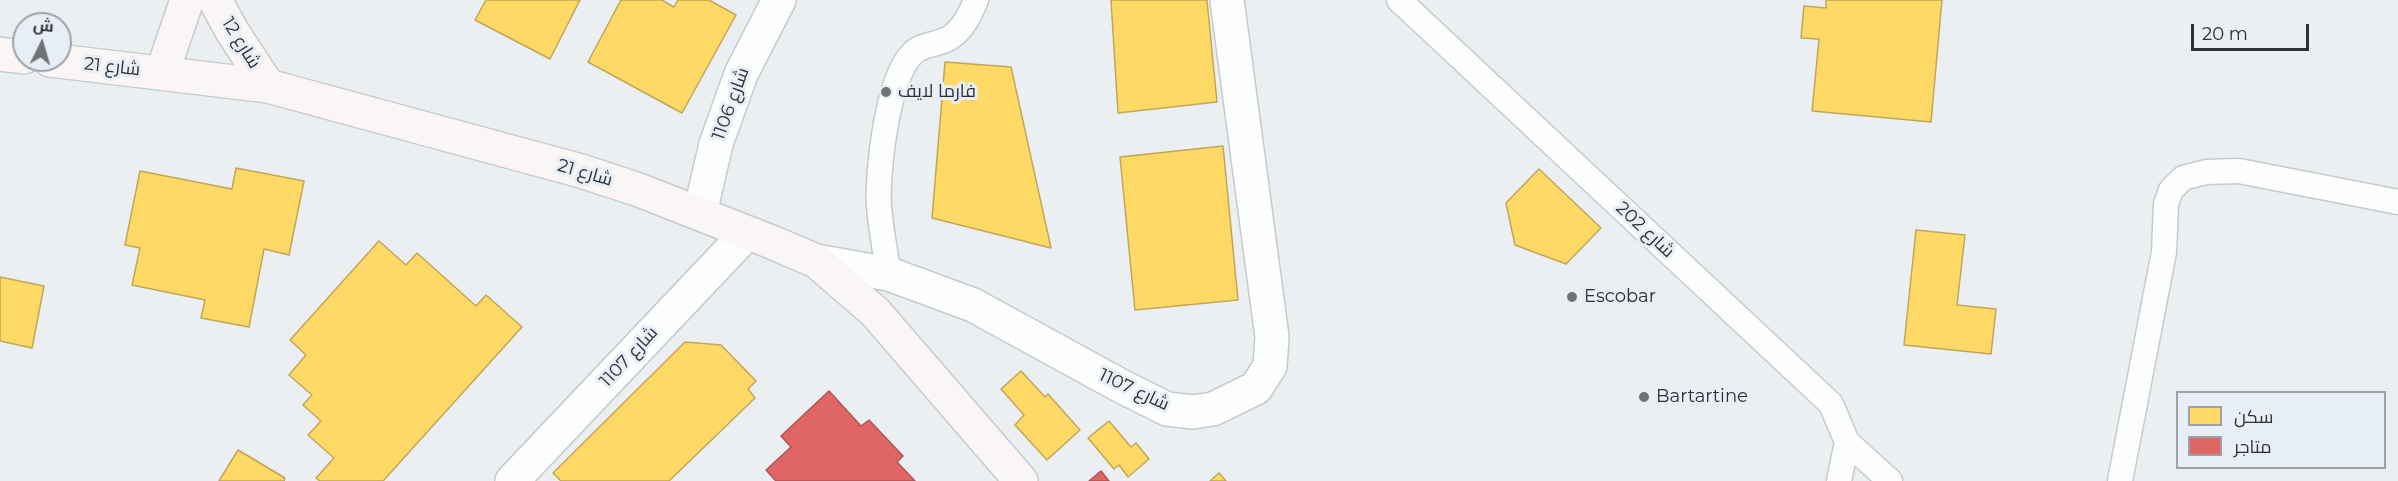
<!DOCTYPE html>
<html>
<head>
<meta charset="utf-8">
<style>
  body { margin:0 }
  #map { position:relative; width:2398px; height:481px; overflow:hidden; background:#eceff2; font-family:Montserrat,Cairo,sans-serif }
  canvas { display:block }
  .legend { position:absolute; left:2176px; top:391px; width:210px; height:78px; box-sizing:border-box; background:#e8eef6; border:2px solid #9ea2a8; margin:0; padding:8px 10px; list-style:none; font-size:18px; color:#2e3033 }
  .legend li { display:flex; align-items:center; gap:12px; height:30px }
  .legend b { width:30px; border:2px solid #9ea2a8 }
  .north { position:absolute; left:12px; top:12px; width:60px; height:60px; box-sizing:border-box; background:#e8eef6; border:2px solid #9ea2a8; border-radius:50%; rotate:5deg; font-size:16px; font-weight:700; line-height:24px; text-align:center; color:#2e3033 }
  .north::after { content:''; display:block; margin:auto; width:21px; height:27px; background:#707376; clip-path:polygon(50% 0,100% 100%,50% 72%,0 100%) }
  .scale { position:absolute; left:2191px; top:24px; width:118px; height:27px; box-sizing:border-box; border:3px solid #2e3033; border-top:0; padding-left:8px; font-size:18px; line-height:21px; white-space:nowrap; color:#2e3033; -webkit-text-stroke:4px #e8eef6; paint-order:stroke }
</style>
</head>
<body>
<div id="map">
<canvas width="2398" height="481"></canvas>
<ul class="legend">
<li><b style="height:16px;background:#ffd966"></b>سكن</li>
<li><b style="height:16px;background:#e06666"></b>متاجر</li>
</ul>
<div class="north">ش</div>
<div class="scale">20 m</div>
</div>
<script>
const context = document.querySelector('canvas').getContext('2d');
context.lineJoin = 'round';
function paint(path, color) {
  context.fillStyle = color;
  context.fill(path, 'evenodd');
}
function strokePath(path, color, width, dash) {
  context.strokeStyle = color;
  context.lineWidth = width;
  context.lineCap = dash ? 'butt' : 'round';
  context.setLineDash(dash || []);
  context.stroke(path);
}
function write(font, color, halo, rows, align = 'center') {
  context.font = font + ' Montserrat,Cairo,sans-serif';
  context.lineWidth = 6;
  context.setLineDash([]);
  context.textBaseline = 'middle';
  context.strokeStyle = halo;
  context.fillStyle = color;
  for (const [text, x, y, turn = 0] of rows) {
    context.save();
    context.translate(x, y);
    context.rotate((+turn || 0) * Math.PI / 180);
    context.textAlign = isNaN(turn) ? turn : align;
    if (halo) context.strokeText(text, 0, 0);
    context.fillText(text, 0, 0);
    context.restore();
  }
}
const homes = new Path2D(`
  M486 0H580L550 59 475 20Z
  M621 0H662L674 7 678 0H709L736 15 682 113 588 62Z
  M1111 0H1207L1217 102 1118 113Z
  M1826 0H1942L1931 122 1812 111 1819 39 1801 38 1804 6 1826 8Z
  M945 62 1011 67 1051 248 932 218Z
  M1223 146 1238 300 1135 310 1120 157Z
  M236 168 304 181 289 255 264 249 249 327 201 318 205 300 132 285 140 248 125 245 140 171 232 189Z
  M1539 169 1601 228 1566 264 1515 245 1506 203Z
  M1916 230 1965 235 1957 305 1996 309 1991 354 1904 345Z
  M379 241 406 265 417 253 476 306 486 295 522 327 383 481H320L316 478 334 458 308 435 321 421 303 405 312 395 289 375 306 355 290 340Z
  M0 277 44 286 32 348 0 341Z
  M685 342 721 345 756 381 748 389 755 398 669 481H561L553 473Z
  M1021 371 1045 397 1048 394 1080 430 1047 460 1015 425 1024 415 1001 389Z
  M1109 421 1131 447 1136 443 1149 459 1128 477 1119 465 1114 469 1088 438Z
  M238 450 285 478 284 481H219Z
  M1219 473 1226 481H1210Z`);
paint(homes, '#ffd966');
strokePath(homes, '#c0a657', 1.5);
const shops = new Path2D(`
  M829 391 861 426 869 420 903 456 897 462 915 481H776L766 470 791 447 781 436Z
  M1101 471 1109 481H1089Z`);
paint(shops, '#e06666');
strokePath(shops, '#ab5657', 1.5);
const lane = new Path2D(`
  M1399 0 1831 404 1847 442 1839 481
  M889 274C885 252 881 229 879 206 877 171 887 78 913 53 923 43 940 45 951 37 964 28 970 14 976 0
  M1847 442 1890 481
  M2120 481 2164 252 2166 204 2171 190 2183 178 2206 172 2239 171 2398 202`);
const street = new Path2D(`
  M700 213 716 144 741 74 779 0
  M816 261 889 274 973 305 1121 386 1167 409 1193 412 1213 409 1256 388 1270 366 1272 337 1227 0
  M512 481 747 233`);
const secondary = new Path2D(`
  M215 0 232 31 268 86
  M0 54 24 57
  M50 60 268 86 581 171 639 190 774 243 816 261 875 312 1021 481
  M162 73 187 0`);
strokePath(lane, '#c7cacc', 27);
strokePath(street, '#c7cacc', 36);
strokePath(secondary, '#c7cacc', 36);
strokePath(lane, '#fcfdfd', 24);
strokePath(street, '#fcfdfd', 33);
strokePath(secondary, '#f9f6f5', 33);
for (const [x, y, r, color] of [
  [886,92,6,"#707376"],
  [1572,297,6,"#707376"],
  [1644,397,6,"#707376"]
]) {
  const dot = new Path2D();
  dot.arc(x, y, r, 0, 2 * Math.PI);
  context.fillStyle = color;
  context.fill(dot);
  strokePath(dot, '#e8eef6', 2);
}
write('18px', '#2e3033', '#e8eef6', [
  ["شارع 12",241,43,58],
  ["شارع 21",112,67,6],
  ["شارع 1106",731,104,-70],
  ["شارع 21",585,173,16],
  ["شارع 202",1645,230,43],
  ["شارع 1107",629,357,-47],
  ["شارع 1107",1134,390,25]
]);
write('18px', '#2e3033', '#e8eef6', [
  ["فارما لايف",898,92],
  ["Escobar",1584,297],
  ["Bartartine",1656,397]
], 'left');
</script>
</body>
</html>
